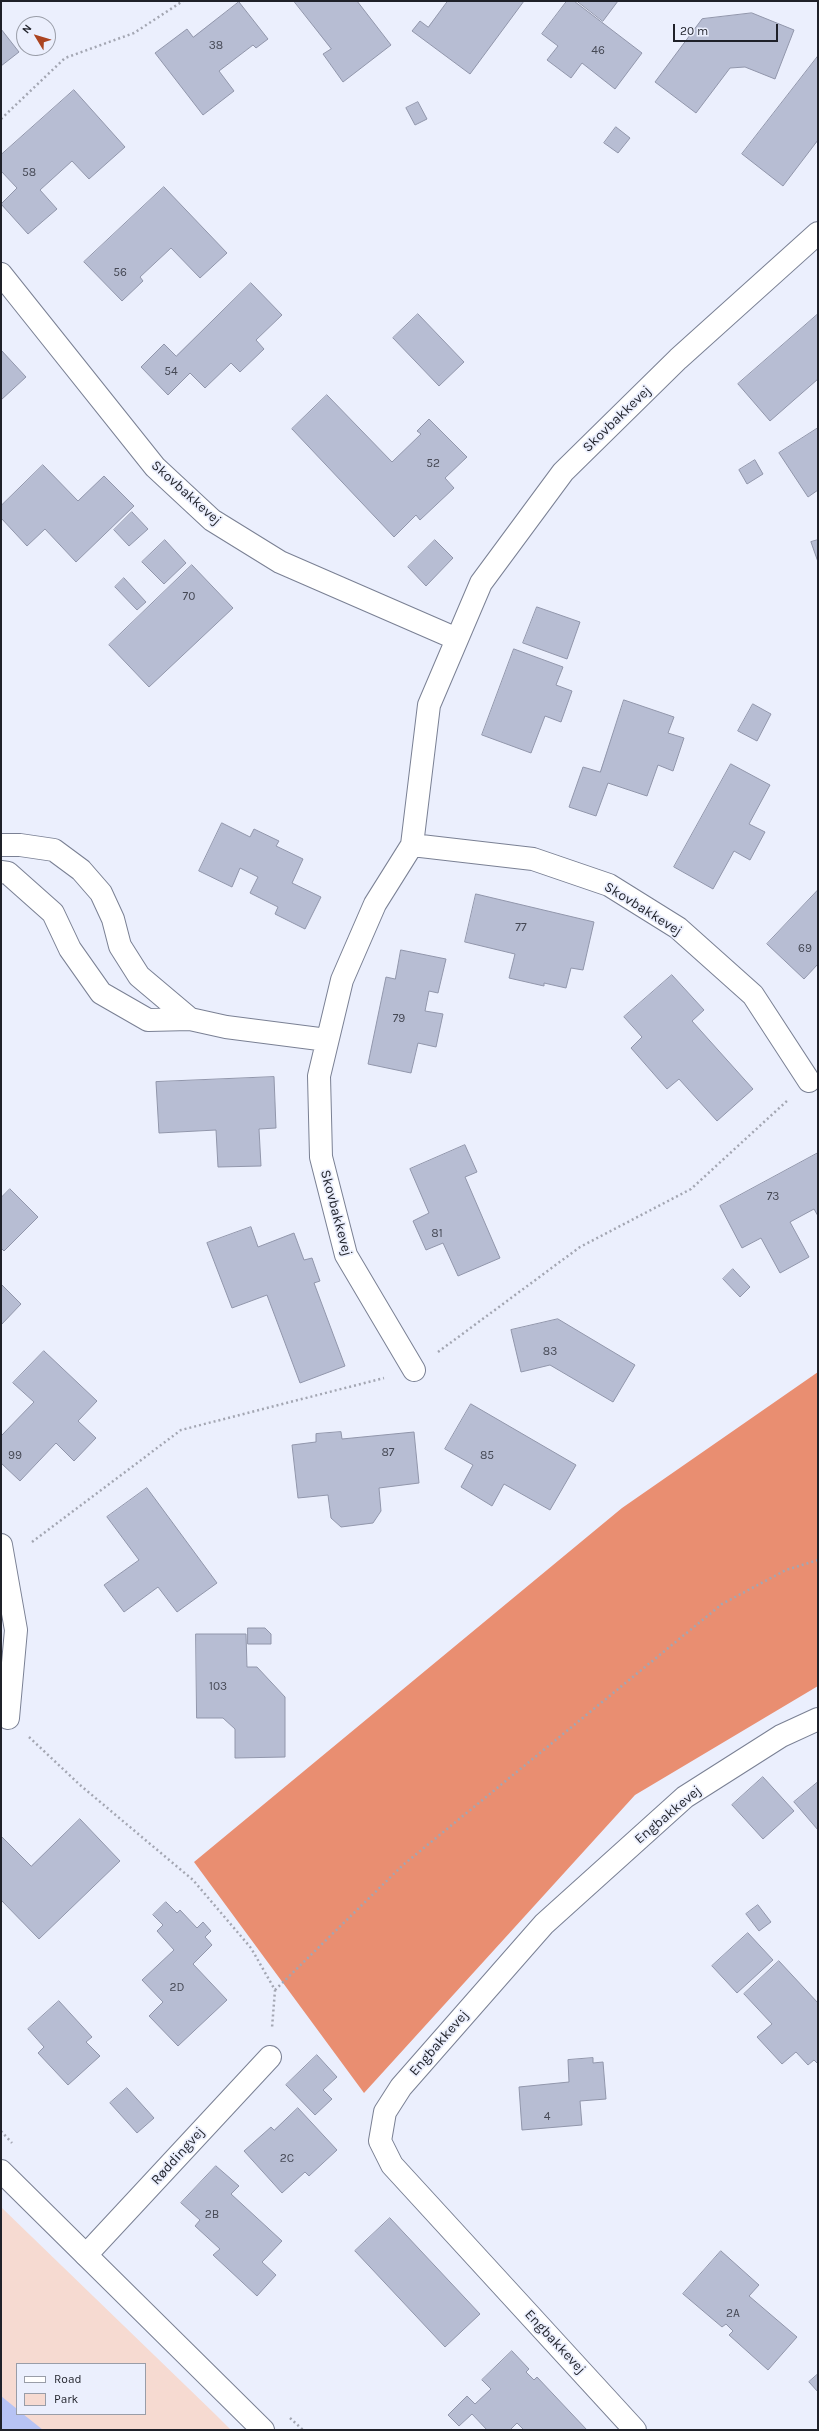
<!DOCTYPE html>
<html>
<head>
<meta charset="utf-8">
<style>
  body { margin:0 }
  #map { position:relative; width:819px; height:2431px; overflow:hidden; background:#ebeffd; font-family:Karla,sans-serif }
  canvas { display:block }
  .frame { position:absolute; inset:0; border:2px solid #1f2129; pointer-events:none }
  .legend { position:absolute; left:16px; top:2363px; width:130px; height:52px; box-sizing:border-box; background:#ebeffd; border:1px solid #999da8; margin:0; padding:5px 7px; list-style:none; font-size:12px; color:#1f2129 }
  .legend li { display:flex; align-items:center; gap:8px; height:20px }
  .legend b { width:20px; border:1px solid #999da8 }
  .north { position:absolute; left:16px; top:16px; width:40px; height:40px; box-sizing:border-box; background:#ebeffd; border:1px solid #999da8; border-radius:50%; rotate:308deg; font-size:11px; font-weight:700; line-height:16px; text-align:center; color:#1f2129 }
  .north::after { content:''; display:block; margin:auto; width:14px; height:18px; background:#ab4421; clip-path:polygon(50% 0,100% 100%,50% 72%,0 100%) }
  .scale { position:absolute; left:673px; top:24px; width:105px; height:18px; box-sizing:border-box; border:2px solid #1f2129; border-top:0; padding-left:5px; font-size:12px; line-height:14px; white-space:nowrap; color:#1f2129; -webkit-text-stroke:3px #ebeffd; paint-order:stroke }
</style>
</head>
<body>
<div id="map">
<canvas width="819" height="2431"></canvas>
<div class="frame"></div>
<ul class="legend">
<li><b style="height:5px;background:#fff"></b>Road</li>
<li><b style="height:11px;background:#f6dad1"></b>Park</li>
</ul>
<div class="north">N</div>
<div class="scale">20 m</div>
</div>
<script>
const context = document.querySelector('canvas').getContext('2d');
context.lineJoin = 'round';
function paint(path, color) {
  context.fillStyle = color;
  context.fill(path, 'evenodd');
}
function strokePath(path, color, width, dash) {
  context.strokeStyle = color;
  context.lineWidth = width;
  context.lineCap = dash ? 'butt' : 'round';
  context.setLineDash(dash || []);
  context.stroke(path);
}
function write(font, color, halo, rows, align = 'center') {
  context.font = font + ' Karla,sans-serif';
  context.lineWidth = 3.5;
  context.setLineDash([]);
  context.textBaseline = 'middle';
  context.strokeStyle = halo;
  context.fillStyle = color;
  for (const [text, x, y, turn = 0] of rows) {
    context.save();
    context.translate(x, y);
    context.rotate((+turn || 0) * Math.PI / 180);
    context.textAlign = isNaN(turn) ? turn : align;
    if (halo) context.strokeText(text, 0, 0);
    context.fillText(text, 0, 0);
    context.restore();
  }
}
paint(new Path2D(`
  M1 2207 216 2415 231 2430H1ZM17 2364H145V2414H17Z`), '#f6dad1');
paint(new Path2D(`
  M818 1372V1686L635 1795 364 2093 194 1862 622 1508Z`), '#e98e71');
paint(new Path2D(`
  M1 2396 17 2409V2414H23L43 2430H1Z`), '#b7c3f4');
const building = new Path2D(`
  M294 1H357L391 45 343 82 323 54 331 49Z
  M448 1H524L470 74 412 31 420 21 428 27Z
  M567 1H574L642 53 615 89 582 63 571 78 547 60 558 46 542 34Z
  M577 1H618L603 21Z
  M239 2 268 39 256 48 253 45 219 71 234 91 203 115 155 53 187 29 193 37Z
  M752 13 794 30 775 79 745 67 730 68 696 113 655 82 702 19Z
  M1 29 19 52 1 66Z
  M818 56V140L783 186 742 154Z
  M74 90 125 147 89 179 72 161 40 190 57 209 28 234 1 204 17 188 1 171V155Z
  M418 102 427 119 415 125 406 108Z
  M616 127 630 138 618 153 604 143Z
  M164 187 227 253 200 278 171 248 140 277 143 281 122 301 84 262Z
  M251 283 282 315 256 340 264 349 240 372 231 363 205 388 190 373 168 395 141 367 164 344 176 356Z
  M418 314 464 362 439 386 393 338Z
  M818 314V379L770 421 738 384Z
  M1 350 26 377 1 400Z
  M327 395 392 462 421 434 417 431 429 419 467 457 445 478 454 488 420 520 416 515 394 537 292 429Z
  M818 428V490L808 497 779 453Z
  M755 460 763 474 747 484 739 470Z
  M43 465 78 501 104 476 134 506 76 562 45 529 27 546 1 518V506Z
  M132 512 148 529 129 546 114 530Z
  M165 540 186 563 164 584 142 562Z
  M435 540 453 558 426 586 408 567Z
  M818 540V562L811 542Z
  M192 565 233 608 149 687 109 645Z
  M124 578 146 602 137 610 115 587Z
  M537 607 580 622 567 659 523 643Z
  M514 649 563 667 556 685 572 691 561 722 545 716 531 753 482 735Z
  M624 700 674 717 668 733 684 738 673 771 658 765 647 796 608 783 596 816 569 807 583 767 600 772Z
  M753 704 771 714 757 741 738 731Z
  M731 764 770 785 749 824 765 832 750 860 734 851 713 889 674 867Z
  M222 823 250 837 254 829 279 841 276 846 303 859 292 883 321 897 305 929 275 914 278 907 250 893 258 877 240 868 232 887 199 871Z
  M818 890V964L804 979 767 944Z
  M476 894 594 922 583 970 571 968 566 988 544 983V986L509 978 515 954 465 942Z
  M401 950 446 959 438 993 429 991 425 1011 443 1014 436 1047 418 1043 411 1073 368 1064 386 977 395 979Z
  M672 975 704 1010 692 1021 753 1089 717 1121 679 1079 667 1089 631 1048 642 1037 624 1017Z
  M274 1077 276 1128 259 1129 261 1166 218 1167 216 1130 159 1133 156 1082Z
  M465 1145 477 1172 465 1177 500 1258 458 1276 443 1243 426 1250 413 1221 429 1213 410 1169Z
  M818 1153V1216L814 1209 790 1222 809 1257 780 1273 761 1238 742 1248 720 1206Z
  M10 1189 38 1217 4 1251 1 1248V1198Z
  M251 1227 258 1247 294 1233 304 1260 312 1258 320 1281 314 1283 345 1366 300 1383 267 1295 232 1308 207 1243Z
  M733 1269 750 1287 740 1297 723 1279Z
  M1 1284 21 1304 1 1325Z
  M558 1319 635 1365 613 1402 550 1365 521 1372 511 1330Z
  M44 1351 97 1401 78 1421 96 1438 74 1461 56 1443 20 1481 1 1463V1436L34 1402 13 1383Z
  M471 1404 576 1465 550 1510 504 1484 492 1506 461 1487 473 1465 445 1449Z
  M341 1432 342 1439 414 1432 419 1483 379 1488 381 1511 373 1523 341 1527 331 1518 328 1495 298 1498 292 1445 316 1442V1434Z
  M147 1488 217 1583 177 1612 158 1587 124 1612 104 1585 139 1560 107 1517Z
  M248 1628H265L271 1634V1644H248Z
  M196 1634H246L247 1667H257L285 1697V1757L235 1758V1729L223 1718H197Z
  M763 1777 794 1811 763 1839 732 1805Z
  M818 1782V1830L794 1802Z
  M80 1819 120 1861 39 1939 1 1900V1836L31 1866Z
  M166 1902 177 1913 180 1910 197 1928 203 1922 211 1931 205 1937 212 1945 193 1964 227 2000 178 2046 149 2016 163 2002 142 1980 174 1950 157 1931 163 1925 153 1915Z
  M758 1905 771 1922 759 1931 746 1914Z
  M748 1933 773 1960 737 1993 712 1966Z
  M779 1961 818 2003V2064L814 2060 808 2065 796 2052 782 2064 757 2037 772 2024 744 1994Z
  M59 2001 92 2037 86 2042 100 2056 68 2085 38 2053 44 2047 28 2029Z
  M317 2055 337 2077 323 2090 332 2099 315 2115 286 2085Z
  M593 2058V2063L603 2062 606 2099 580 2101 582 2125 522 2130 519 2087 569 2082 568 2060Z
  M127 2088 154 2118 137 2133 110 2103Z
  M298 2108 337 2150 309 2176 305 2172 282 2193 244 2151 271 2127 274 2130Z
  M216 2166 239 2186 231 2194 282 2241 262 2262 276 2275 257 2296 213 2255 220 2249 195 2226 200 2220 181 2203Z
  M390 2218 480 2314 445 2347 355 2251Z
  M721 2251 759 2285 749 2296 797 2337 768 2370 729 2335 733 2331 726 2324 722 2327 683 2294Z
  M512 2351 529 2369 526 2372 534 2380 537 2377 587 2430H524L517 2423 510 2430H487L472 2414 459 2426 448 2415 467 2396 475 2404 491 2389 482 2380Z
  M818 2374V2392L809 2382Z`);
paint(building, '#b7bdd3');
strokePath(building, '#9196ab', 1);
const street = new Path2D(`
  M1 274 155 467 212 520 280 562 457 639
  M1 845H20L54 850 81 870 101 893 113 919 120 946 139 976 190 1019
  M412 845 533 859 609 885 678 928 753 995 809 1081
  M1 872 8 873 53 913 70 949 101 993 148 1020 190 1019 226 1027 327 1040
  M414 1370 346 1255 321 1157 319 1076 342 980 375 904 412 845 429 705 481 583 563 472 678 359 818 233
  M1 1545 16 1630 8 1718
  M86 2255 270 2057
  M635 2430 392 2165 380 2141 385 2112 401 2087 544 1924 685 1797 781 1736 818 1719`);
const secondary = new Path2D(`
  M1 2171 263 2430`);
strokePath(street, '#7a8094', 24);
strokePath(secondary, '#7a8094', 24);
strokePath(new Path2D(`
  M1 119 65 58 134 33 183 1
  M438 1352 580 1247 691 1189 788 1100
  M32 1542 181 1430 384 1378
  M29 1737 80 1785 193 1880 251 1948 275 1990 272 2028
  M275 1990 403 1865 722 1604 786 1570 818 1560
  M1 2131 12 2143
  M290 2418 303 2430`), '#a3a6b2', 2.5, [2, 3]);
strokePath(street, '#fff', 22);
strokePath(secondary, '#fff', 22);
write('12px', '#454854', null, [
  ["38",216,46],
  ["46",598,51],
  ["58",29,173],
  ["56",120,273],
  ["54",171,372],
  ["52",433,464],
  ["70",189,597],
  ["77",521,928],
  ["69",805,949],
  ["79",399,1019],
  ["73",773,1197],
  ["81",437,1234],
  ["83",550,1352],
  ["87",388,1453],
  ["99",15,1456],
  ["85",487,1456],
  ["103",218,1687],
  ["2D",177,1988],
  ["4",547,2117],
  ["2C",287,2159],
  ["2B",212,2215],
  ["2A",733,2314]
]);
write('14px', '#1f2129', '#ebeffd', [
  ["Skovbakkevej",617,419,-44],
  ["Skovbakkevej",186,493,42],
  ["Skovbakkevej",643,909,32],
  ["Skovbakkevej",336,1213,75],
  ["Engbakkevej",668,1815,-40],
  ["Engbakkevej",439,2043,-49],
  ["Røddingvej",178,2156,-48],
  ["Engbakkevej",555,2342,47]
]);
</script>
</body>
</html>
